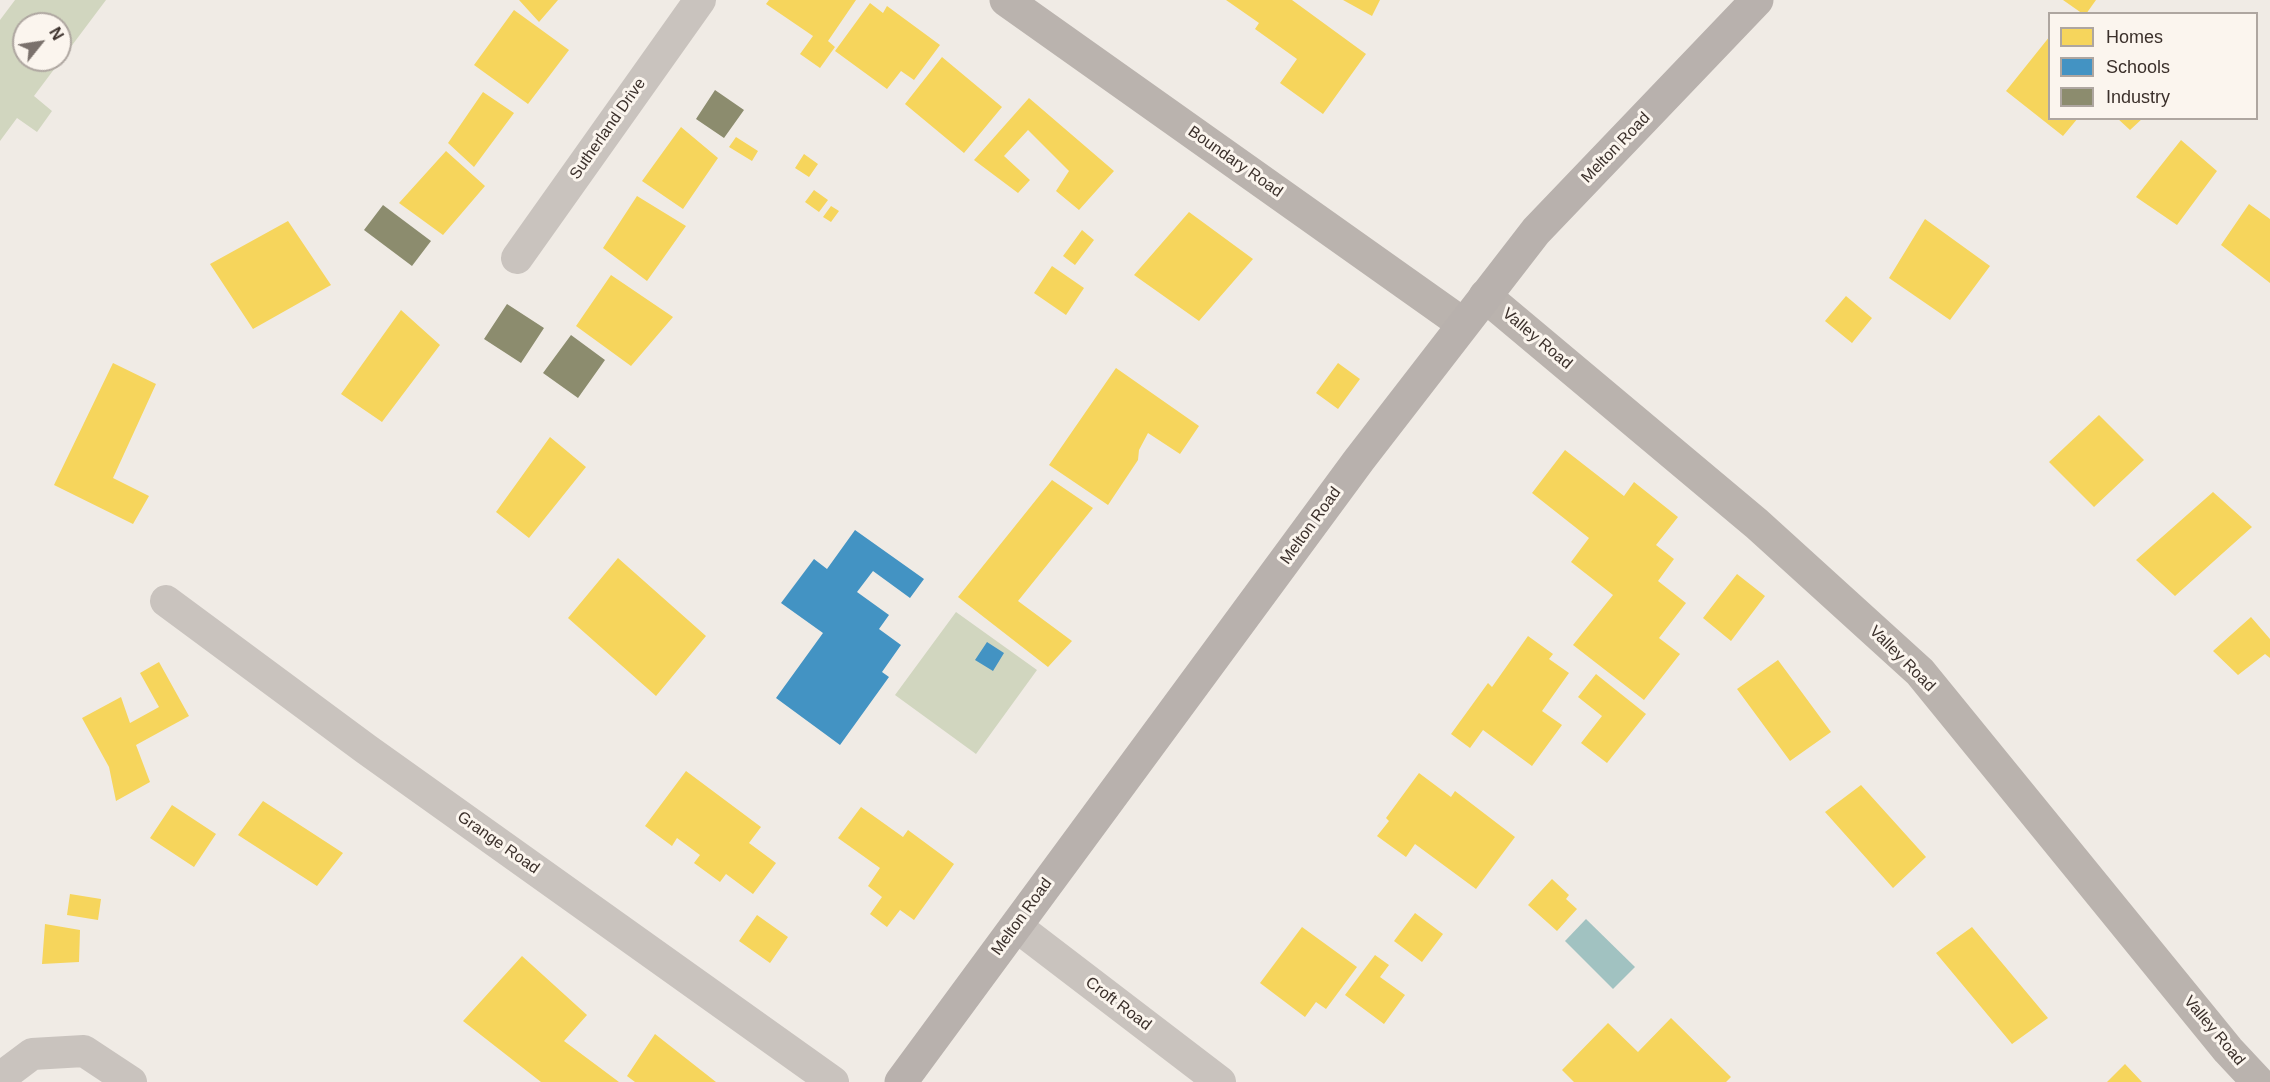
<!DOCTYPE html>
<html>
<head>
<meta charset="utf-8">
<style>
  body { margin:0 }
  #map { position:relative; width:2270px; height:1082px; overflow:hidden; background:#f0ebe5; font-family:Helvetica,sans-serif }
  canvas { display:block }
  .legend { position:absolute; left:2048px; top:12px; width:210px; height:108px; box-sizing:border-box; background:#fbf5ee; border:2px solid #aea6a0; margin:0; padding:8px 10px; list-style:none; font-size:18px; color:#3b302b }
  .legend li { display:flex; align-items:center; gap:12px; height:30px }
  .legend b { width:30px; border:2px solid #aea6a0 }
  .north { position:absolute; left:12px; top:12px; width:60px; height:60px; box-sizing:border-box; background:#fbf5ee; border:2px solid #aea6a0; border-radius:50%; rotate:60deg; font-size:16px; font-weight:700; line-height:24px; text-align:center; color:#3b302b }
  .north::after { content:''; display:block; margin:auto; width:21px; height:27px; background:#7a716c; clip-path:polygon(50% 0,100% 100%,50% 72%,0 100%) }
</style>
</head>
<body>
<div id="map">
<canvas width="2270" height="1082"></canvas>
<ul class="legend">
<li><b style="height:16px;background:#f6d55c"></b>Homes</li>
<li><b style="height:16px;background:#4393c3"></b>Schools</li>
<li><b style="height:16px;background:#8c8c6e"></b>Industry</li>
</ul>
<div class="north">N</div>
</div>
<script>
const context = document.querySelector('canvas').getContext('2d');
context.lineJoin = 'round';
function paint(path, color) {
  context.fillStyle = color;
  context.fill(path, 'evenodd');
}
function strokePath(path, color, width, dash) {
  context.strokeStyle = color;
  context.lineWidth = width;
  context.lineCap = dash ? 'butt' : 'round';
  context.setLineDash(dash || []);
  context.stroke(path);
}
function write(font, color, halo, rows, align = 'center') {
  context.font = font + ' Helvetica,sans-serif';
  context.lineWidth = 6;
  context.setLineDash([]);
  context.textBaseline = 'middle';
  context.strokeStyle = halo;
  context.fillStyle = color;
  for (const [text, x, y, turn = 0] of rows) {
    context.save();
    context.translate(x, y);
    context.rotate((+turn || 0) * Math.PI / 180);
    context.textAlign = isNaN(turn) ? turn : align;
    if (halo) context.strokeText(text, 0, 0);
    context.fillText(text, 0, 0);
    context.restore();
  }
}
paint(new Path2D(`
  M15 0H106L34 96 52 111 37 132 17 118 0 141V20ZM24 24H60V60H24Z
  M956 612 1037 670 976 754 895 695Z`), '#d1d6bf');
paint(new Path2D(`
  M1586 919 1635 967 1613 989 1565 941Z`), '#a1c2c1');
paint(new Path2D(`
  M519 0H558L539 22Z
  M769 0H856L828 41 835 47 820 68 800 54 813 36 766 4Z
  M1226 0H1292L1366 54 1323 114 1280 83 1297 59 1255 29 1259 23Z
  M1343 0H1380L1372 16Z
  M2063 0H2096L2086 14H2083Z
  M870 3 883 13 887 6 940 45 914 80 901 71 887 89 835 51Z
  M514 10 569 50 528 104 474 65Z
  M2050 36V118H2078L2063 136 2006 91Z
  M942 57 1002 107 964 153 905 104Z
  M483 92 514 113 474 167 448 143Z
  M1029 98 1114 171 1079 210 1056 191 1069 171 1028 130 1004 156 1030 180 1018 193 974 160Z
  M2117 118H2143L2130 130Z
  M681 127 718 158 683 209 642 181Z
  M736 137 758 151 752 161 729 147Z
  M2181 140 2217 171 2177 225 2136 197Z
  M446 151 485 186 443 235 399 203Z
  M804 154 818 164 809 177 795 168Z
  M814 190 828 200 819 212 805 202Z
  M637 196 686 226 647 281 603 248Z
  M2249 204 2270 219V283L2221 245Z
  M831 206 839 211 831 222 823 217Z
  M1189 212 1253 259 1199 321 1134 275Z
  M1925 219 1990 266 1950 320 1889 278Z
  M288 221 331 285 253 329 210 264Z
  M1082 230 1094 240 1075 265 1063 256Z
  M1052 266 1084 288 1066 315 1034 293Z
  M611 275 673 317 631 366 576 326Z
  M1846 296 1872 318 1852 343 1825 321Z
  M401 310 440 345 382 422 341 394Z
  M113 363 156 384 113 478 149 496 133 524 54 485Z
  M1338 363 1360 379 1338 409 1316 393Z
  M1116 368 1199 426 1180 454 1148 433 1139 450 1138 460 1108 505 1049 465Z
  M2099 415 2144 460 2094 507 2049 462Z
  M550 437 586 467 529 538 496 512Z
  M1565 450 1624 496 1634 482 1678 517 1656 545 1674 559 1658 581 1686 603 1659 638 1680 654 1644 700 1573 645 1613 595 1571 562 1589 538 1532 493Z
  M1052 480 1093 508 1018 601 1072 641 1048 667 958 597Z
  M2213 492 2252 527 2175 596 2136 560Z
  M618 558 706 636 656 696 568 618Z
  M1737 574 1765 596 1731 641 1703 618Z
  M2251 617 2270 639V658L2265 654 2238 675 2213 651Z
  M1528 636 1553 654 1549 659 1569 673 1542 711 1562 725 1532 766 1483 730 1470 748 1451 734 1488 683 1492 687Z
  M1778 660 1831 732 1790 761 1737 689Z
  M159 662 189 716 136 745 150 782 116 801 109 767 82 718 121 697 130 723 159 707 140 673Z
  M1596 674 1646 714 1607 763 1581 743 1602 716 1578 697Z
  M686 771 761 827 749 843 776 863 753 894 726 874 720 882 694 863 700 855 677 838 672 846 645 826Z
  M1419 773 1451 797 1455 791 1515 837 1476 889 1415 844 1406 857 1377 836 1389 821 1386 818Z
  M1861 785 1926 857 1893 888 1825 812Z
  M263 801 343 853 317 886 238 835Z
  M172 805 216 834 194 867 150 838Z
  M861 807 903 837 908 830 954 864 914 920 900 910 887 927 870 914 882 897 868 886 880 868 838 838Z
  M1552 879 1569 895 1566 899 1577 909 1557 931 1528 905Z
  M70 894 101 899 98 920 67 915Z
  M1415 913 1443 934 1422 962 1394 941Z
  M757 915 788 937 770 963 739 941Z
  M45 924 80 930 79 962 42 964Z
  M1302 927 1357 967 1326 1009 1316 1002 1305 1017 1260 983Z
  M1972 927 2048 1018 2012 1044 1936 953Z
  M1375 955 1389 965 1380 977 1405 995 1384 1024 1345 995Z
  M522 956 587 1015 564 1041 619 1082H541L463 1021Z
  M1671 1018 1731 1077 1726 1082H1574L1562 1070 1608 1023 1638 1052Z
  M655 1034 716 1082H635L627 1076Z
  M2125 1064 2142 1082H2107Z`), '#f6d55c');
paint(new Path2D(`
  M855 530 924 579 910 598 873 571 857 592 889 615 879 629 901 645 882 672 889 677 840 745 776 698 823 633 781 603 814 559 827 569Z
  M987 642 1004 653 993 671 975 660Z`), '#4393c3');
paint(new Path2D(`
  M715 90 744 110 724 138 696 119Z
  M383 205 431 241 412 266 364 230Z
  M507 304 544 328 521 363 484 339Z
  M571 335 605 360 578 398 543 373Z`), '#8c8c6e');
strokePath(new Path2D(`
  M517 258 700 0
  M166 601 366 749 833 1082
  M1016 926 1220 1082
  M0 1078 32 1054 84 1051 131 1082`), '#c9c3be', 32);
strokePath(new Path2D(`
  M1006 0 1463 324
  M1485 296 1757 524 1920 672 2228 1050 2258 1082`), '#bab3ae', 33);
strokePath(new Path2D(`
  M901 1082 1359 460 1536 231 1757 0`), '#b8b1ad', 33);
write('16px', '#3b302b', '#fbf5ee', [
  ["Sutherland Drive",608,129,-55],
  ["Melton Road",1616,148,-46],
  ["Boundary Road",1235,162,35],
  ["Valley Road",1537,339,40],
  ["Melton Road",1311,526,-54],
  ["Valley Road",1902,659,45],
  ["Grange Road",498,843,35],
  ["Melton Road",1022,917,-54],
  ["Croft Road",1118,1004,37],
  ["Valley Road",2214,1031,50]
]);
</script>
</body>
</html>
